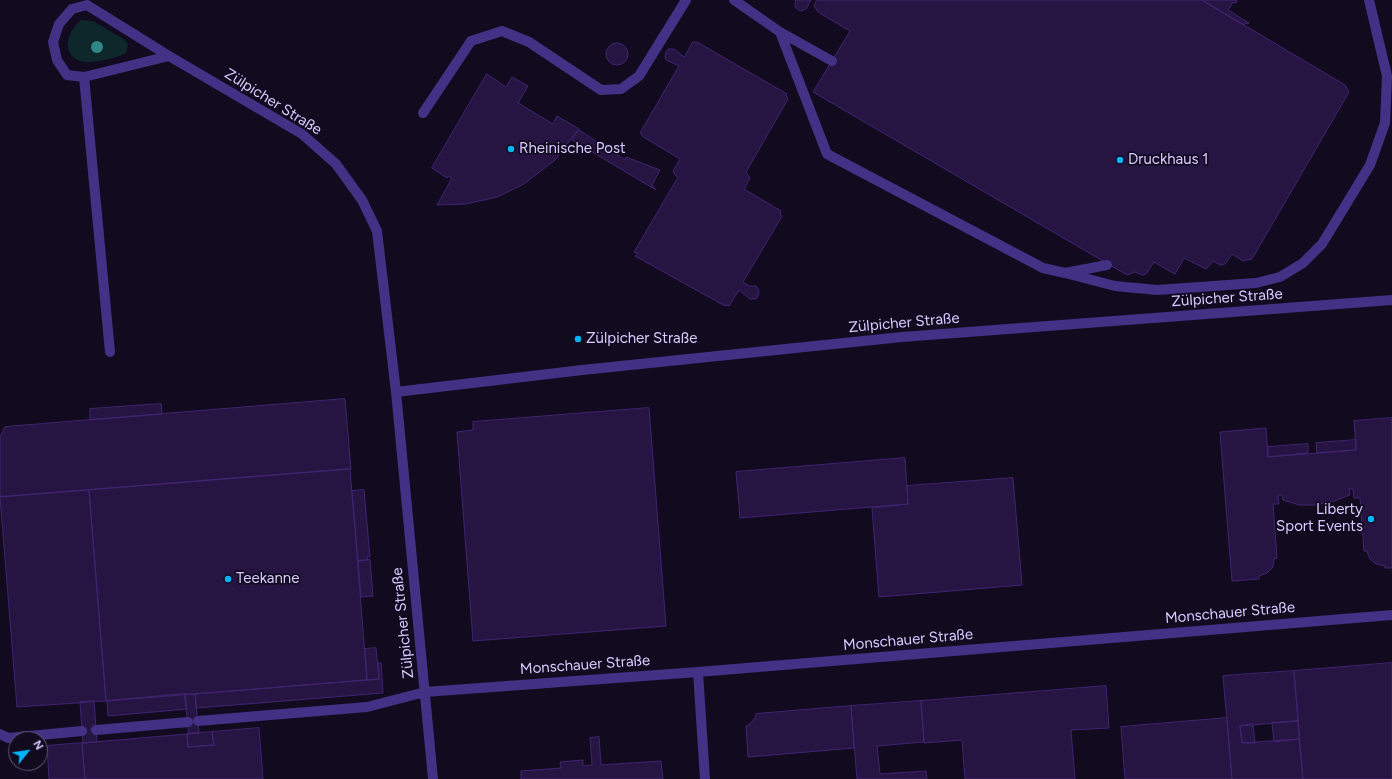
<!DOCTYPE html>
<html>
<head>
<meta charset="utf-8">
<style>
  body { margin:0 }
  #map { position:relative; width:1392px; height:779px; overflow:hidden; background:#120b20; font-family:Figtree,sans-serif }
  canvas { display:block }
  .north { position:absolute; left:8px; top:731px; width:40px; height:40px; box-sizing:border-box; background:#120b20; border:1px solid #625779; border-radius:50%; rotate:60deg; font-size:11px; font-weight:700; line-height:16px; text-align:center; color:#d9caff }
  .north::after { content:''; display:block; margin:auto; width:14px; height:18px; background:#00b4f5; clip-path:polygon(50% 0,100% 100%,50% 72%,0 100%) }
</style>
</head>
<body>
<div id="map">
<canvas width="1392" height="779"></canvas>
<div class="north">N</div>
</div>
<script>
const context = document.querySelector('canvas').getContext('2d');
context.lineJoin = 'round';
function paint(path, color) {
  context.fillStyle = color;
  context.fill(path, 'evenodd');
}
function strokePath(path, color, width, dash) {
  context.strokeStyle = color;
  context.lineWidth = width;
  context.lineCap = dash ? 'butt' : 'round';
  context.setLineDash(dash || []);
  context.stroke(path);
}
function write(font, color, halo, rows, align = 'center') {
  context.font = font + ' Figtree,sans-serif';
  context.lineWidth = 3.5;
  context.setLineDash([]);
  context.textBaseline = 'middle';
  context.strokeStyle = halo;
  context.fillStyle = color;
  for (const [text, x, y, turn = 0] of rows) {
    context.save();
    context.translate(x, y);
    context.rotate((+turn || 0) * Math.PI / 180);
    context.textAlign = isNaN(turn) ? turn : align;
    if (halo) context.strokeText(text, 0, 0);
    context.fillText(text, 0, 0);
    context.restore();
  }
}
paint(new Path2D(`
  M81 20 93 21 125 40 128 44 126 53C120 57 91 64 84 62 60 57 66 32 81 20Z`), '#0d272b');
const building = new Path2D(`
  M796 0H811L806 9 800 11 795 7Z
  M817 0H1202L1345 85 1349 92 1252 259 1243 261 1232 254 1225 264 1220 265 1213 261 1206 269 1184 258 1175 274 1154 262 1146 274 1142 275 1135 272 1127 275 813 92 850 31 818 12 814 6Z
  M1202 0H1237L1236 3 1233 2 1228 10 1249 23 1248 24 1246 23 1244 25Z
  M693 42H697L787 94 786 95 788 99 746 172 750 178 744 189 781 211 780 215 782 216 743 282 749 286H756L758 289 759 294 756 299H750L739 290 729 306 725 305V306L635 256 638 253 634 252 678 177 675 175 673 171 680 159 642 136V135L640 133 679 66 666 60 665 57 666 52 668 49H674L684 57Z
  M606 54a11 11 0 1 1 22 0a11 11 0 1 1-22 0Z
  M487 74 506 87 512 77 528 86 518 103 553 124 557 116 579 129 555 160 524 184 497 197 466 204 437 205 452 178 448 176 447 178 432 168Z
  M579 130 625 160 626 157 660 170 652 185 656 190 572 140Z
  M345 399 351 469 0 497V437L5 427Z
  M161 404 162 414 90 420V409Z
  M649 408 666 626 473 641 457 432 473 430V422Z
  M1392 418V568H1385V566L1376 564 1370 559 1367 551H1364L1360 498H1354L1353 489H1349L1350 495 1334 501 1316 505H1299L1283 500 1282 495H1278L1279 504H1273L1277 558 1274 559 1273 567 1267 573 1259 576V579L1232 581 1220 432 1266 428 1268 457 1356 450 1354 421Z
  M1356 440V450L1317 453 1316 443Z
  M1308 444V453L1268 457V447Z
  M905 458 908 504 740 518 736 472Z
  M350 469 367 680 106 701 89 490Z
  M1013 478 1022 585 879 597 872 508 908 504 907 486Z
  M89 490 106 701 17 707 0 497Z
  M364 490 370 557H367L368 560 358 561 352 491Z
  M370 560 373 596 361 597 358 561Z
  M376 648 379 679 367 680 365 649Z
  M378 663H381L383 693 196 708 195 694 379 679Z
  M1392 663V779H1303L1294 671Z
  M1294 671 1298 721 1240 726 1242 743 1299 739 1303 779H1232L1223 676Z
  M1106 686 1109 728 1071 730 1075 779H965L962 740 924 743 921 701Z
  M185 694 187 709 108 716 107 701Z
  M185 694H195L199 733 189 734Z
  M94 701 97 742 83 743 80 702Z
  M921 701 924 742 877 746 880 774 926 771 927 779H857L851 706Z
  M851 706 854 748 748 757 746 726 750 724 755 718 756 714Z
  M1227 718 1232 779H1125L1121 727Z
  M1298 721 1299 739 1274 742 1272 723Z
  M1253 724 1255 743H1242L1240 726Z
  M259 728 263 779H85L82 743 187 734 188 747 214 745 212 732Z
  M212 732 214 745 188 747 187 734Z
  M599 737 601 765 661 761 663 779H521V771L561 768 560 762 583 760V766L592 765 590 738Z
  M82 743 85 779H49L47 746Z`);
paint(building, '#261543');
strokePath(building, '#412471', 1);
strokePath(new Path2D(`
  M734 0 780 32 832 61
  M780 32 827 154 1043 268 1065 273 1107 265
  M169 56 84 77 67 75 57 60 53 42 59 24 72 9 87 5 169 56 302 134 336 164 362 200 377 231 396 392 433 779
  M84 77 110 352
  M423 113 471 41 502 31 529 42 601 90 621 89 639 76 686 0
  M1065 273 1115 286 1157 290 1256 283 1280 277 1303 263 1322 244 1370 165 1385 123 1387 76 1369 0
  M396 392 582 370 902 337 1392 300
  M698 672 705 779
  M198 721 367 707 425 692 698 672 1392 615
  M96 730 188 722
  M0 734 8 738 82 731`), '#423184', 10);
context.fillStyle = '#318688';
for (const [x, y] of [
  [97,47]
]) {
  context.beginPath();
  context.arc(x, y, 6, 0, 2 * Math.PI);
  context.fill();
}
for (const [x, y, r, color] of [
  [511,149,4,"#00b4f5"],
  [1120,160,4,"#00b4f5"],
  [578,339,4,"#00b4f5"],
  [1371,519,4,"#00b4f5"],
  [228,579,4,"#00b4f5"]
]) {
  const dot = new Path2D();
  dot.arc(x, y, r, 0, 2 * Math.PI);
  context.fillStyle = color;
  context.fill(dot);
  strokePath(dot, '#120b20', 1.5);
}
write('15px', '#d9caff', '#120b20', [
  ["Zülpicher Straße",273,102,32],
  ["Zülpicher Straße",1227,298,-4],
  ["Zülpicher Straße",904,323,-5],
  ["Monschauer Straße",1230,613,-5],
  ["Zülpicher Straße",403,623,-96],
  ["Monschauer Straße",908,640,-5],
  ["Monschauer Straße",585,665,-4]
]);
write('15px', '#d9caff', '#120b20', [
  ["Rheinische Post",519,149],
  ["Druckhaus 1",1128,160],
  ["Zülpicher Straße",586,339],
  ["Liberty",1363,510,"right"],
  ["Sport Events",1363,527,"right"],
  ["Teekanne",236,579]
], 'left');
</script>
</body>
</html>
